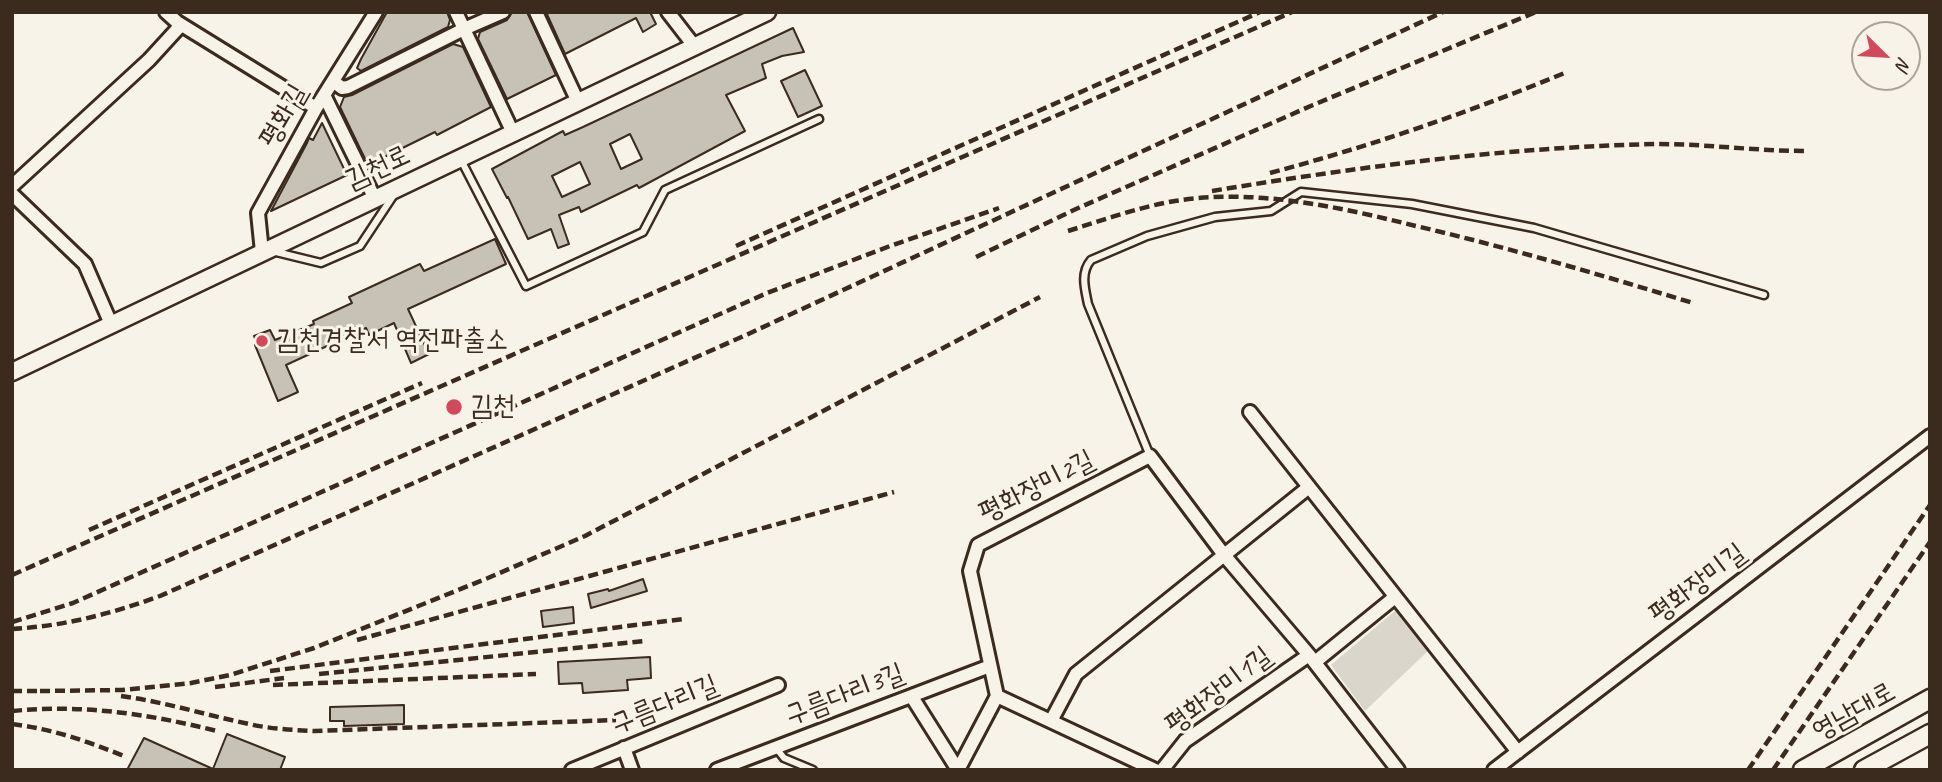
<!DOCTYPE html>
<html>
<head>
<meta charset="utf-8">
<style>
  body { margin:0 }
  #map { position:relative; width:1942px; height:782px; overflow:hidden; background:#f7f3e8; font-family:Caveat,sans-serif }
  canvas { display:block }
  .frame { position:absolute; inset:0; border:14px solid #3b2a1e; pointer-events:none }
  .north { position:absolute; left:1851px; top:21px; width:70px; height:70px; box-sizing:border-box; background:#f7f3e8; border:2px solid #aca397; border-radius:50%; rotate:114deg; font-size:19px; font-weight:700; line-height:28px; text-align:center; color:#3b2a1e }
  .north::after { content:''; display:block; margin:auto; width:24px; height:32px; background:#d1495b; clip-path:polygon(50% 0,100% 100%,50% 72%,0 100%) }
</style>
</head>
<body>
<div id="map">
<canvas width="1942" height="782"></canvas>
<div class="frame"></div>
<div class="north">N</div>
</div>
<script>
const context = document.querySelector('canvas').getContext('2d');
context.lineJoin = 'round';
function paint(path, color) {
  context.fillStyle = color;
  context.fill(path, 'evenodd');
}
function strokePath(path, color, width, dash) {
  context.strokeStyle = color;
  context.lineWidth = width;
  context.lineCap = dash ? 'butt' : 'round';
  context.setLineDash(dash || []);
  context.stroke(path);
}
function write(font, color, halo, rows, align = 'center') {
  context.font = font + ' Caveat,"Poor Story",sans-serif';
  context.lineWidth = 6;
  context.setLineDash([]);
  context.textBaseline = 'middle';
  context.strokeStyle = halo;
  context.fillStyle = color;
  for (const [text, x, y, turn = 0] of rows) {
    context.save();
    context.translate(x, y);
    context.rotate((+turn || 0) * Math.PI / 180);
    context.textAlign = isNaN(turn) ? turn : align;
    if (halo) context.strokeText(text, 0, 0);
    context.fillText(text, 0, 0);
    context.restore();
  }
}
paint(new Path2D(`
  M1396 610 1428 651 1365 711 1331 665Z`), '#dbd6cb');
const building = new Path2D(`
  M387 12H447L450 20 448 27 361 71 357 68 361 59Z
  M512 12H527L556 75 507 99 478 39 480 32 507 20Z
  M546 12H650L656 24 643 32 636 18 565 54Z
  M793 28 804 52 782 56 762 64 766 78 726 95 745 131 639 188 637 185 581 212 579 207 559 215 569 244 558 248 551 229 528 239 508 197 507 198 492 169 563 131 565 135 583 127ZM630 134 642 159 621 169 610 144ZM580 162 590 184 562 197 552 176Z
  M453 44 463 47 491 107 437 135 435 132 368 165 340 107 344 97 352 95Z
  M805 70 822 106 798 117 781 81Z
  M322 123 347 175 271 211 307 143 309 138 313 140Z
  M495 239 506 264 408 309 429 354 411 363 394 323 369 335 366 328 286 365 298 392 278 401 255 345 257 344 254 336 270 330 275 340 314 324 313 321 352 303 349 297 420 264 424 271Z
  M643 579 647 591 591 608 588 594 608 589 609 591Z
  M573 607 574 623 543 627 541 611Z
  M650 657 651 678 627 680 628 690 583 693 582 683 559 684 558 662Z
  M404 705V724L344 726V721H330V707Z
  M227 734 285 757 280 770H127L144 738 213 769Z`);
paint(building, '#c8c1b6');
strokePath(building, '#3b2a1e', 2);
const service = new Path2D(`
  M461 160 526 286 643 232 665 190 819 119
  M272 251 321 263 360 246 393 196
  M1150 456 1088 304C1085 289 1080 273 1091 260L1147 236 1215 217 1271 211 1301 192 1412 204 1534 228 1764 295
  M776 748 784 758 813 770`);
const minor = new Path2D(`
  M166 12 177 22 316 108
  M456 12 464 29 503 12
  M536 12 578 102
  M668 12 695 47
  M333 81 342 88 348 87 464 29 513 133
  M324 95 375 199
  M12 186 149 60 181 25
  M12 194 85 264 111 324
  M262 252 258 213 316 108 376 12
  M1250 412 1518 752
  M1315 662 1395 597
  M912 697 958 770
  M1051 721 1076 674 1309 487
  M624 748 632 770
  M572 770 778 685
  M717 770 990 666
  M958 770 997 696
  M1155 770 997 696 970 571 978 545 1150 456 1224 555 1309 655 1398 770
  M1162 770 1185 741 1309 655
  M1494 770 1930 436`);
const tertiary = new Path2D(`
  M12 372 767 12`);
const secondary = new Path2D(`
  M1803 770 1930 699
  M1864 770 1930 734`);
strokePath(service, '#3b2a1e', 11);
strokePath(minor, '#3b2a1e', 18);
strokePath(tertiary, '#3b2a1e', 21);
strokePath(secondary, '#3b2a1e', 23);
strokePath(service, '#f7f3e8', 6);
strokePath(minor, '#f7f3e8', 12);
strokePath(tertiary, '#f7f3e8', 16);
strokePath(secondary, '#f7f3e8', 18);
strokePath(new Path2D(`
  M1270 173C1371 146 1470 112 1567 72
  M1212 191C1358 167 1508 147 1657 144 1707 144 1756 151 1806 151
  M1068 231C1103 220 1139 207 1175 201 1255 188 1339 207 1416 226 1510 248 1601 275 1693 303
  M736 246 1260 12
  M976 257 1076 209 1313 105 1536 12
  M89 530 422 383
  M12 575 1292 12
  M12 622 73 603 767 293 890 246 999 208
  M12 629C64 626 111 614 160 596L746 335 1443 12
  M357 640 894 492
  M270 671 683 619
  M319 674 645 641
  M273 685 536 674
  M215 687 284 678
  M12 691H47
  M40 691 122 690 191 683 230 675 314 648 488 578 585 536 1040 297
  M121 696C165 702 206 715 249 724 271 729 293 730 315 731L616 720
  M12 711C83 704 149 714 217 731
  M12 724C52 729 87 741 124 756
  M1748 770 1930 505
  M1773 770 1930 542`), '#3b2a1e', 4.5, [10, 5]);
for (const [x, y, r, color] of [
  [262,341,7,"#d1495b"],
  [454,407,9,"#d1495b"]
]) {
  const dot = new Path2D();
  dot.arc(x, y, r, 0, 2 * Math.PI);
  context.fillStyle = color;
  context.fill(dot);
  strokePath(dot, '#f7f3e8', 2.5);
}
write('28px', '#3b2a1e', '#f7f3e8', [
  ["평화길",284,116,-60],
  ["김천로",378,168,-25],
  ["평화장미2길",1037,487,-27],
  ["평화장미길",1698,584,-37],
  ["평화장미1길",1219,691,-37],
  ["구름다리3길",845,695,-21],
  ["구름다리길",665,705,-22],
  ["영남대로",1854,712,-29]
]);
write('28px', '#3b2a1e', '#f7f3e8', [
  ["김천경찰서 역전파출소",276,341],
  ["김천",470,407]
], 'left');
</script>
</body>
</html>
